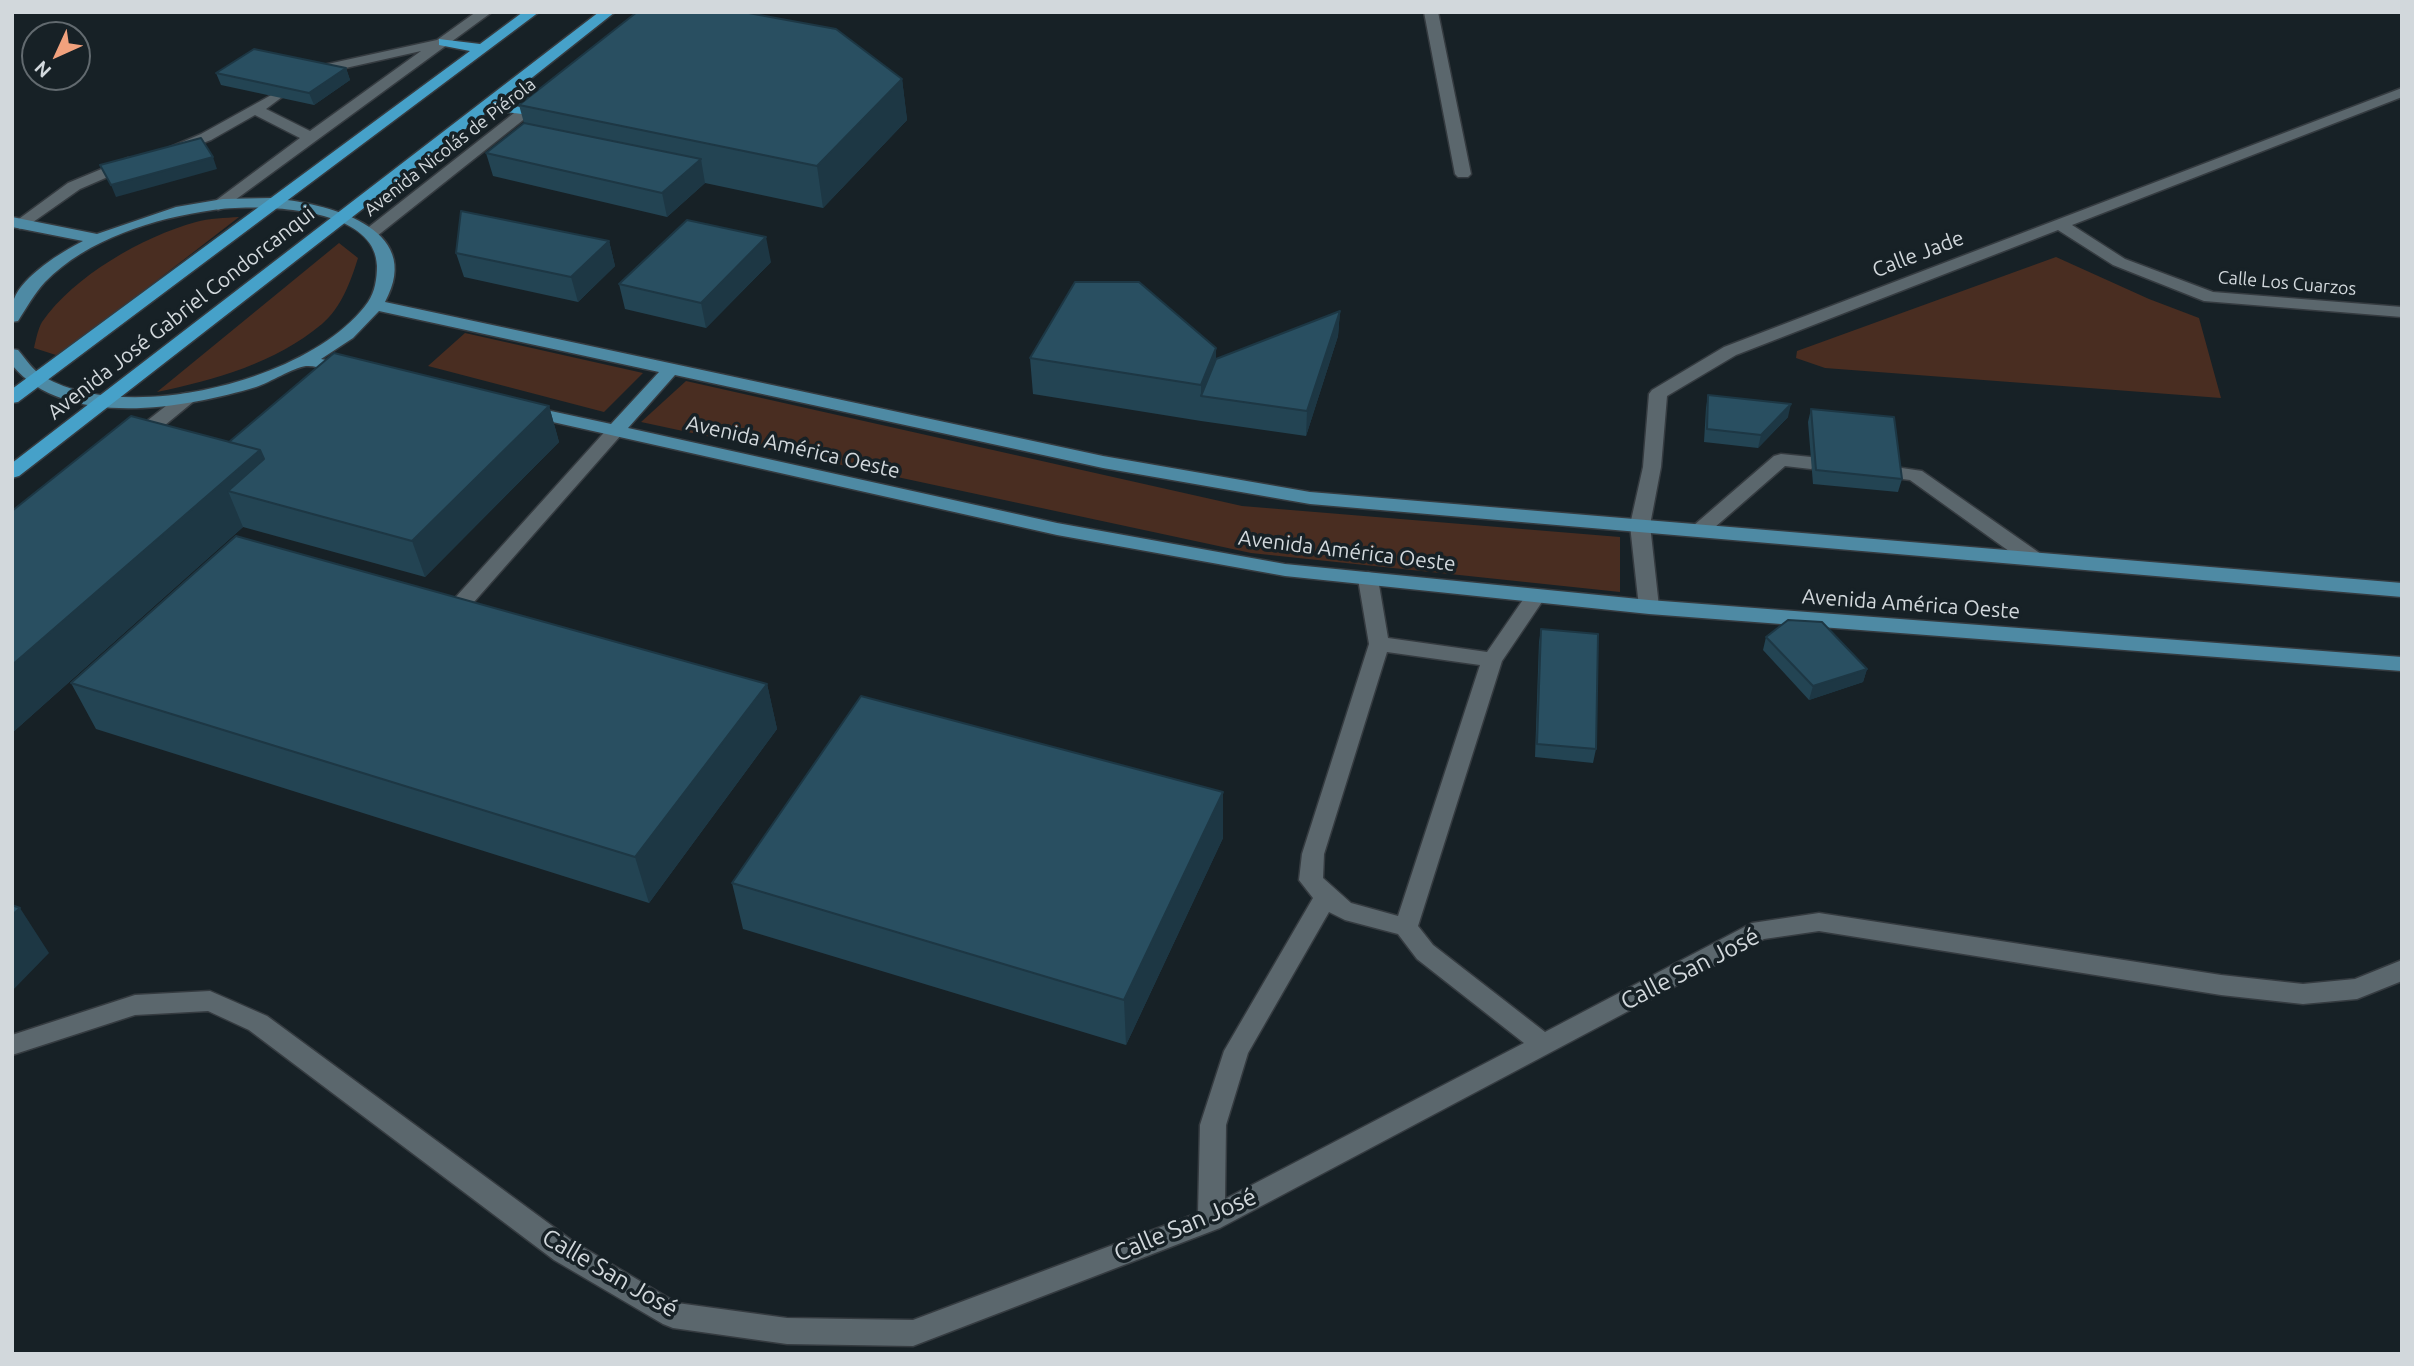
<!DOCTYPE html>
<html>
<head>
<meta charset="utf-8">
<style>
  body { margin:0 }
  #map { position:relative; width:2414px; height:1366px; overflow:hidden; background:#172126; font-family:Ubuntu,sans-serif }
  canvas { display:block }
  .frame { position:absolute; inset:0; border:14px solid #d2d8dc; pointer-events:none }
  .north { position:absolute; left:21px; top:21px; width:70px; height:70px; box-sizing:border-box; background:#172126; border:2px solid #626a6f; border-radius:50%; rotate:225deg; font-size:19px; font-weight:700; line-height:28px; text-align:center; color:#d2d8dc }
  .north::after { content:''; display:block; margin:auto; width:24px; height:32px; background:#f1a17d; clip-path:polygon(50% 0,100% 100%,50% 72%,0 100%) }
</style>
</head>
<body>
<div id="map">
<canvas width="2414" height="1366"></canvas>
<div class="frame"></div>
<div class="north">N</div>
</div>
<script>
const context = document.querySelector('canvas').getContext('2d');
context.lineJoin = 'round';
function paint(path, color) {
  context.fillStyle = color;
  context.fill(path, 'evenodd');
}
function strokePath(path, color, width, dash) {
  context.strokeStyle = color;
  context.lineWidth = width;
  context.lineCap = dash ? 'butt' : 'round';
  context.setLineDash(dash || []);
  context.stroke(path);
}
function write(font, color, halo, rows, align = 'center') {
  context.font = font + ' Ubuntu,sans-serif';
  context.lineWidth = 7;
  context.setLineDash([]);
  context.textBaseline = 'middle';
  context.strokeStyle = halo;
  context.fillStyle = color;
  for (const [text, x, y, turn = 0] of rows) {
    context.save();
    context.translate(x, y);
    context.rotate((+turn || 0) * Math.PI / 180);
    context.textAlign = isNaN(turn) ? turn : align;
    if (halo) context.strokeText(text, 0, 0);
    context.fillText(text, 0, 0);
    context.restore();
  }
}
paint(new Path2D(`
  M239 217 59 356 34 348C36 339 38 329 42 322 74 276 142 237 196 222 209 218 225 218 239 217Z
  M339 243 358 258C351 281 341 308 322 324 275 363 215 380 157 392Z
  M2056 257 2149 299 2199 318 2221 398 1825 368 1796 358 1797 351Z
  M465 333 643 373 604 412 428 366Z
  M686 381 1242 506 1620 537V592L1251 553 641 422Z`), '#492d21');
const minor = new Path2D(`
  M476 12H492L224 208 218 210 210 205 300 138 255 115 211 140 176 153 168 148 201 134 275 93 282 97 266 109 310 131 421 51 310 76 303 72 305 69 437 40Z
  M1424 12H1438L1471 174 1468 177H1458L1455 174Z
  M2402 88V97L2072 225 2125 259 2213 292 2402 307V317L2204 301 2113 265 2058 230 1736 355 1667 396 1661 467 1650 525 1659 607 1656 612H1642L1639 607 1630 525 1643 467 1649 394 1652 390 1724 347Z
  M542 94 547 95 549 98 547 101 377 236H365L363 233 365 230 537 95Z
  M128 158 133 160 136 163 133 166 80 189 26 227 20 229 12 224 68 183Z
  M187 393 193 394 196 398 193 402 142 444H128L126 440 128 436 181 394Z
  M616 424 622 426 625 430 622 434 466 611 469 616 466 621 459 623 445 619 442 614 445 609 610 426Z
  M1781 454 1811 457 1820 463 1811 469 1785 466 1707 534H1693L1690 530 1693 526 1774 456Z
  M1895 467 1922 471 2041 554 2044 559 2041 564H2027L1910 480 1888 477 1886 473 1888 469Z
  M1368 572 1375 574 1378 579 1388 638 1487 652 1529 591H1543L1546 596 1502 661 1418 926 1433 945 1545 1032 1752 923 1819 913 2221 975 2303 984 2355 979 2402 960V981L2357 999 2303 1004 2221 995 1819 931 1764 939 1220 1228 913 1346 787 1344 673 1328 663 1324 554 1260 249 1030 208 1011 135 1015 12 1055V1035L135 995 210 991 267 1016 574 1242 677 1303 787 1318 913 1320 1198 1213 1200 1125 1224 1051 1313 898 1299 880 1302 854 1369 644 1358 579 1361 574ZM1387 652 1480 665 1398 916 1351 903 1323 878 1324 854ZM1329 912 1345 920 1398 934 1417 959 1524 1043 1225 1199 1226 1125 1248 1053Z`);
const major = new Path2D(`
  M271 198C324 203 427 226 385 302L1103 456 1310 492 2402 583V597L1310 504 1103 468 675 375 628 428 1057 523 1285 564 1649 600 2402 657V671L1649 614 1285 576 1057 535 517 414 514 410 517 406 523 405 611 424 659 372 379 311 353 338 321 359 354 366 357 370 354 374 348 375C336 373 318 365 306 366 292 368 271 382 256 387 186 408 66 430 12 365V349L18 350C26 359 33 371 44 377 128 426 313 380 368 302 375 292 377 278 377 266 376 205 254 204 213 210 155 218 87 239 45 282 34 294 27 307 18 321L12 322C12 315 11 306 14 299 23 276 61 252 83 241L12 227V217L97 234 176 207 223 199Z`);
const highway = new Path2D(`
  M523 12H539L18 402 12 403V389L470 51 439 45V39L480 44Z
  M599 12H615L500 103 530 109 532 112 530 115 490 110 19 476 12 478V463Z`);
strokePath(minor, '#353b40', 3);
strokePath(major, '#353b40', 3);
strokePath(highway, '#353b40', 3);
paint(minor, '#5b676d');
paint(major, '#4e8aa4');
paint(highway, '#46a1c9');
paint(new Path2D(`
  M346 68 350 80 314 105 221 85 216 73Z
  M902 79 907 120 823 208 705 183 667 217 493 176 486 153 524 123 519 105Z
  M609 241 615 266 578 302 464 277 456 253Z
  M771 262 706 328 625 309 619 284Z
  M1340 311 1338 336 1306 436 1201 421 1033 394 1030 358 1216 348V359Z
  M1708 395 1788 417 1758 448 1704 442 1706 408Z
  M549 406 559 442 425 577 243 527 12 733V511L229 442Z
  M1811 409 1902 479 1898 492 1813 484 1808 422Z
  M1541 629 1596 749 1593 763 1535 757 1539 642Z
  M1766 637 1867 669 1863 682 1809 700 1763 650Z
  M71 683 767 684 777 729 649 903 96 729Z
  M1223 792V838L1126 1045 743 929 732 883Z`), '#234453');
paint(new Path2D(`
  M346 68 350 80 314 105 309 93Z
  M902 79 907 120 823 208 817 166Z
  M213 157 217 169 116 197 111 185Z
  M701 159 705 183 667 217 662 193Z
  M766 237 771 262 706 328 701 303Z
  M609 241 615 266 578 302 571 277Z
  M1340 311 1338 336 1306 436 1307 411Z
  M1216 348V384L1201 396V385Z
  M1791 404 1788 417 1758 448 1761 435Z
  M549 406 559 442 425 577 412 541Z
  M260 450 279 495 228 491 243 527 12 733V665Z
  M1867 669 1863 682 1809 700 1813 686Z
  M767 684 777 729 649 903 635 857Z
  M1223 792V838L1126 1045 1124 1000Z
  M20 908 49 953 12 991V915Z`), '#1d3744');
const building = new Path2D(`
  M637 12H743L836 29 902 79 817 166 519 105Z
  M254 49 346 68 309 93 216 73Z
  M524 123 701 159 662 193 486 153Z
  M201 138 213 157 111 185 100 165Z
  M461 211 609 241 571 277 456 253Z
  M687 220 766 237 701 303 619 284Z
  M1075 282H1139L1216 348 1201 385 1030 358Z
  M1340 311 1307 411 1201 396 1216 359Z
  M334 353 549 406 412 541 228 491 264 459 260 450 229 442Z
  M1708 395 1791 404 1761 435 1707 429Z
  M1811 409 1894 417 1902 479 1816 470Z
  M131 416 260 450 12 665V511Z
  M236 536 767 684 635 857 71 683Z
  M1788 620 1822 622 1867 669 1813 686 1766 637Z
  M1541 629 1598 634 1596 749 1537 744Z
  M861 696 1223 792 1124 1000 732 883Z
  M12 905 20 908 12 915Z`);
paint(building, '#294f61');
strokePath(building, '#1d3744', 2);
write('18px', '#d2d8dc', '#172126', [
  ["Avenida Nicolás de Piérola",450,147,-38],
  ["Calle Los Cuarzos",2287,283,5]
]);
write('21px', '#d2d8dc', '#172126', [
  ["Calle Jade",1918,254,-21],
  ["Avenida José Gabriel Condorcanqui",181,313,-38],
  ["Avenida América Oeste",793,447,13],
  ["Avenida América Oeste",1347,551,7],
  ["Avenida América Oeste",1911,604,4]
]);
write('24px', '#d2d8dc', '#172126', [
  ["Calle San José",1690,969,-27],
  ["Calle San José",1185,1225,-23],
  ["Calle San José",610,1273,30]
]);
</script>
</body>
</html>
